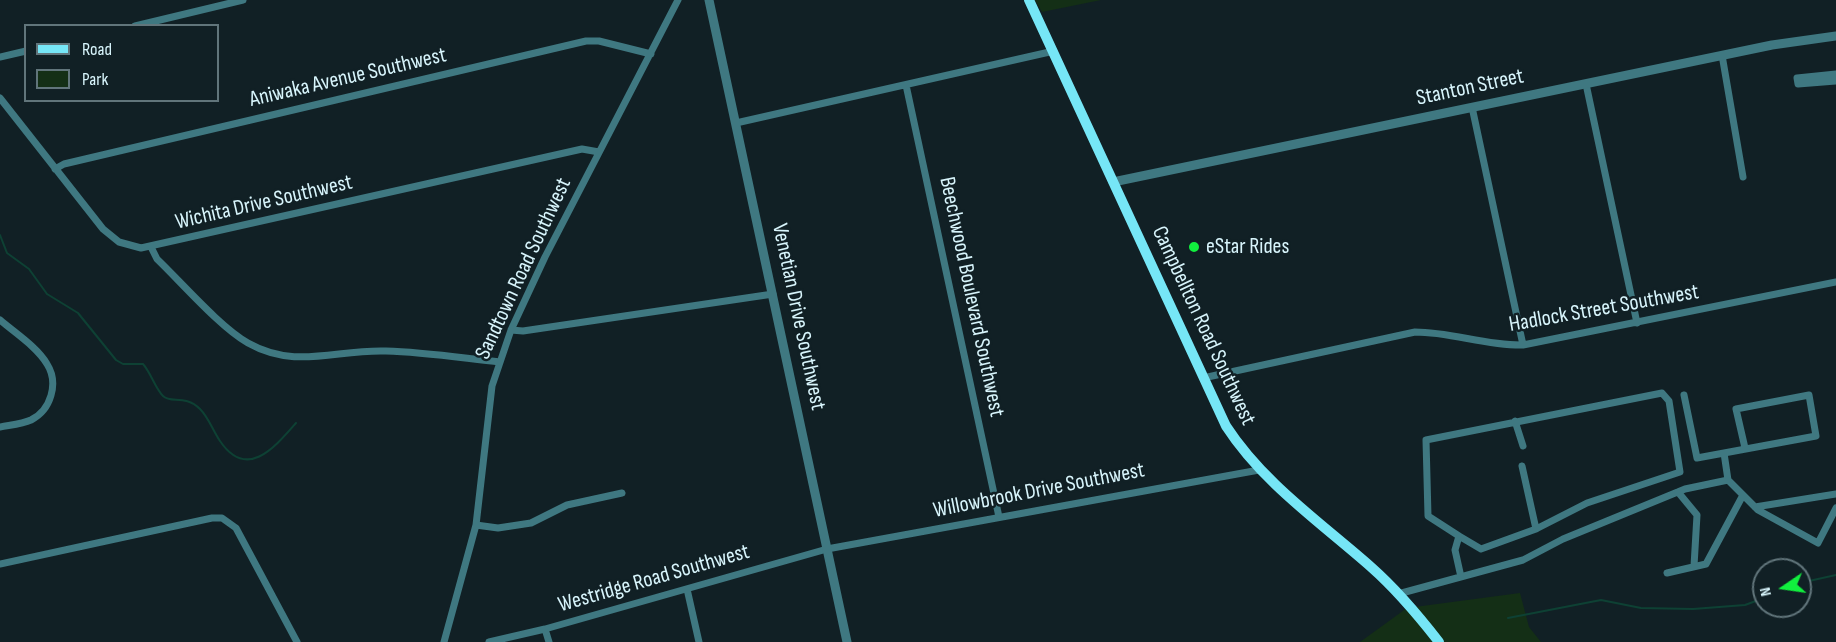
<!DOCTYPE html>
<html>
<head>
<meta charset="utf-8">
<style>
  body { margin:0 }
  #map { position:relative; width:1836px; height:642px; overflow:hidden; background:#112025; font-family:"Sofia Sans Condensed",sans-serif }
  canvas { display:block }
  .legend { position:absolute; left:24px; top:24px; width:195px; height:78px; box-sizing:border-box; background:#112025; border:2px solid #61757b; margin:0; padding:8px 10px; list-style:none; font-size:18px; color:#d8f5fc }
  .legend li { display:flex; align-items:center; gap:12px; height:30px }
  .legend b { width:30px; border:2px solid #61757b }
  .north { position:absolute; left:1752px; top:558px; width:60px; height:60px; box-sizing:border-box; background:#112025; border:2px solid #61757b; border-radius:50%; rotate:257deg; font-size:16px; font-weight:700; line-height:24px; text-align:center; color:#d8f5fc }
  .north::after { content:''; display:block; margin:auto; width:21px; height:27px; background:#11ef3e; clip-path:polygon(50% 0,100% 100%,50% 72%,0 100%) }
</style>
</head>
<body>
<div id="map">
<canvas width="1836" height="642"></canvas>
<ul class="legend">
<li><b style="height:8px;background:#76e6f6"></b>Road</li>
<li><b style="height:16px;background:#142f16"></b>Park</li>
</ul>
<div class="north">N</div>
</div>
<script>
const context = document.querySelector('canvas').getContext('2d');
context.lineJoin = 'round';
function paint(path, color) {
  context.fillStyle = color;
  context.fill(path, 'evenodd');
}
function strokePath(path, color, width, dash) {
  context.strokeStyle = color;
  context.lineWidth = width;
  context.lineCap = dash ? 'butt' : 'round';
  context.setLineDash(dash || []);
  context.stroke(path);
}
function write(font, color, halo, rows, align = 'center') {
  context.font = font + ' "Sofia Sans Condensed",sans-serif';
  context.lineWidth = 5;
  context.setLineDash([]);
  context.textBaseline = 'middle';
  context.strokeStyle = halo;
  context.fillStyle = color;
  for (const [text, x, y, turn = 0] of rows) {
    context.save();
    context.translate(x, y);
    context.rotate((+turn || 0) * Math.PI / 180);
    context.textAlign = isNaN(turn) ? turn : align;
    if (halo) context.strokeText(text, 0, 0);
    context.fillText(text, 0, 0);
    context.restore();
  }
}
paint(new Path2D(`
  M1035 0H1101L1042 12Z
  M1520 593 1529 627 1541 642H1360L1407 608Z`), '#142f16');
strokePath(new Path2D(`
  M0 235 7 253 29 269 47 294 78 313 116 360 123 364H143C151 373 155 388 163 396 171 404 185 394 200 409 209 418 213 431 220 441 247 481 275 447 296 423
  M1800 583 1836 575
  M1508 618 1601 600 1641 608 1693 609 1745 605 1764 598`), '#0e4134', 2);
strokePath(new Path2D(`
  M135 26 243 0
  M1722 55 1743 177
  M0 57 26 51
  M1836 74 1797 78 1798 84 1836 81
  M1586 84 1637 323
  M906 85 999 517
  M0 98 103 229 119 242 141 248 582 149 599 152
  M1472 107 1523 345
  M736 123 1054 51
  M55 169 64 164 586 41H599L651 54
  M151 247 157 259C182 283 220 327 248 343 296 370 336 349 386 351 424 352 462 358 500 362
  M0 320C15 333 37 347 47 364 59 383 51 410 31 420 22 424 10 425 0 427
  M511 330 523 331 773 294
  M1203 378 1415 332C1452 332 1486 346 1523 345L1836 282
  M1684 395 1697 458 1816 436 1809 395 1736 409 1745 448
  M1515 421 1523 446
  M1724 453 1728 480 1758 510 1818 543 1836 508
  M1522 466 1536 529
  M1678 492 1697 515 1694 566
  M1755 507 1836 494
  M476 525 498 528 531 523 567 505 622 493
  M1459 536 1428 516 1426 440 1662 393 1669 401 1680 472 1587 503 1536 529 1481 549 1459 536 1455 550 1461 577
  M0 564 212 518H222L236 528 297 642
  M1667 573 1706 564 1743 495
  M687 589 699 642
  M1398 594 1523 560 1563 539 1685 489 1728 480
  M545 629 549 642
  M444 642 476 525 492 386 511 330 545 257 678 0
  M489 642 545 629 827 549 1259 470`), '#3f7881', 7);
strokePath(new Path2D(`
  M709 0 847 642
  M1113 182 1772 45 1836 36`), '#3f7881', 9);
strokePath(new Path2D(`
  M1029 0 1226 426C1263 483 1320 522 1371 567 1396 589 1418 615 1439 642`), '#76e6f6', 10);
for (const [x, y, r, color] of [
  [1194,247,6,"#11ef3e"]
]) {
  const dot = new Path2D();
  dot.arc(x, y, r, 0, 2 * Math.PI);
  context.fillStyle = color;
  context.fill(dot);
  strokePath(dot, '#112025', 2);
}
write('22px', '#d8f5fc', '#112025', [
  ["Aniwaka Avenue Southwest",348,78,-13],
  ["Stanton Street",1470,88,-12],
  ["Wichita Drive Southwest",264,203,-13],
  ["Sandtown Road Southwest",524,269,-65],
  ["Beechwood Boulevard Southwest",971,297,78],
  ["Hadlock Street Southwest",1604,309,-10],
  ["Venetian Drive Southwest",798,317,78],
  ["Campbellton Road Southwest",1203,326,65],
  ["Willowbrook Drive Southwest",1039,491,-11],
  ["Westridge Road Southwest",654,579,-16]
]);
write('22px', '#d8f5fc', '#112025', [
  ["eStar Rides",1206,247]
], 'left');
</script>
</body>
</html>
